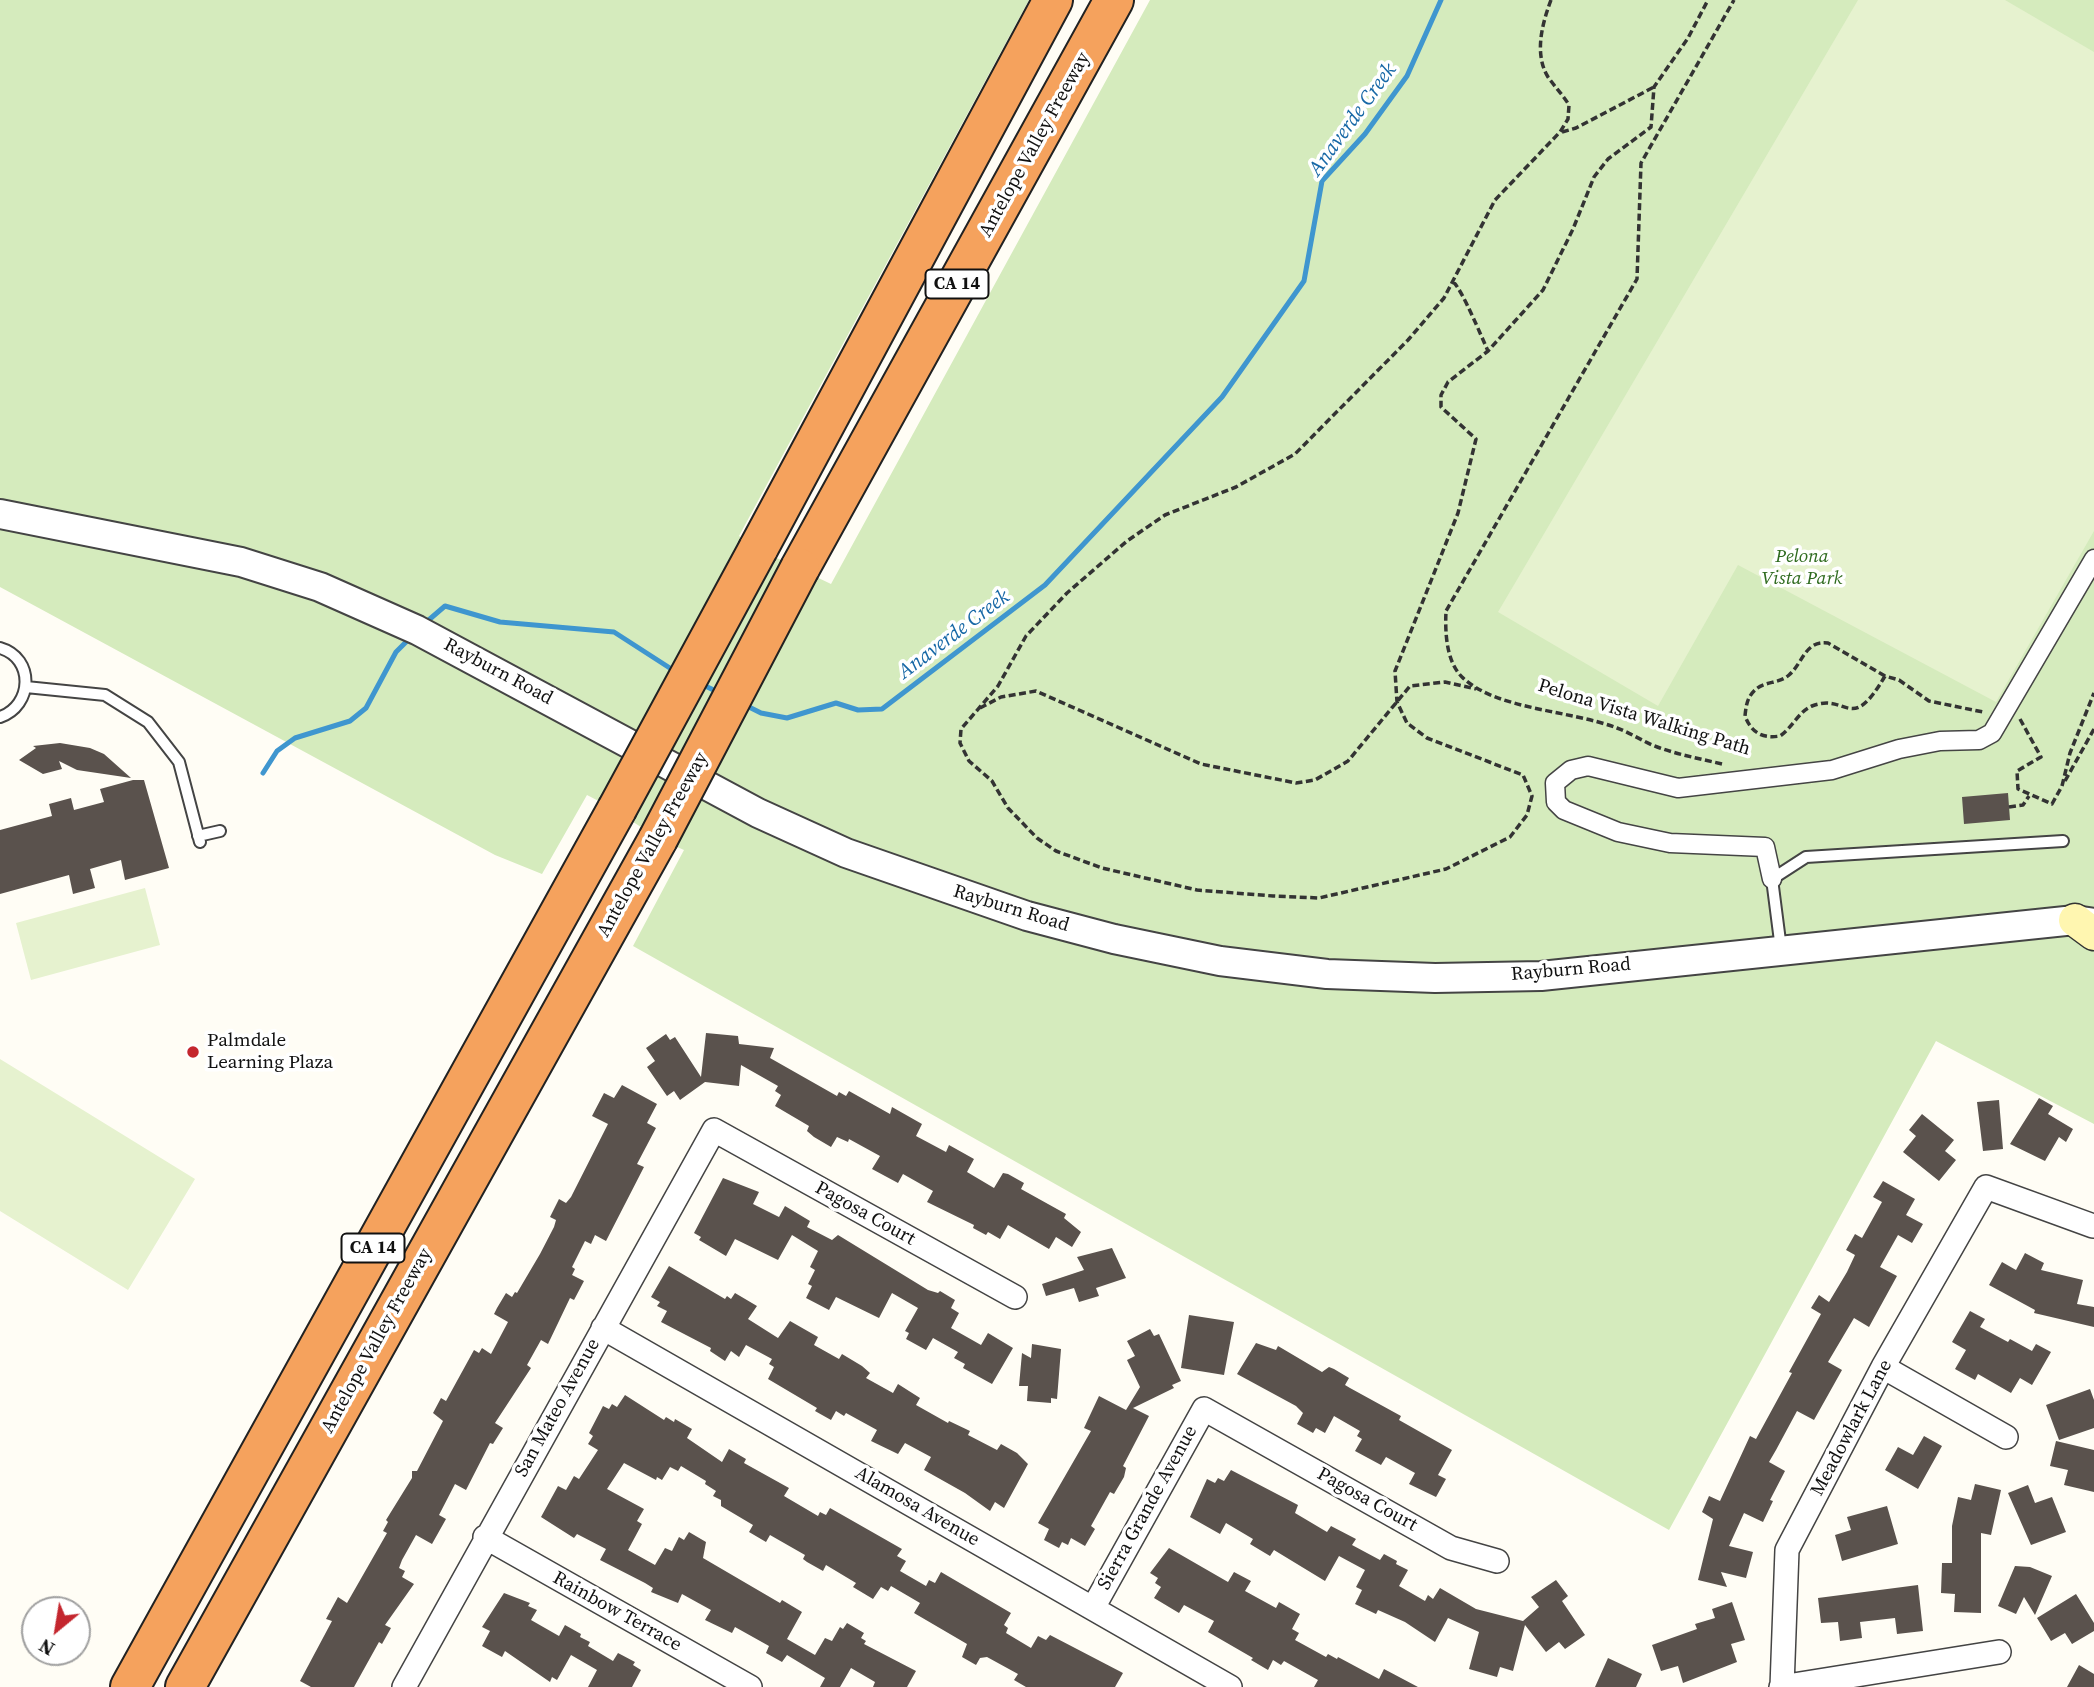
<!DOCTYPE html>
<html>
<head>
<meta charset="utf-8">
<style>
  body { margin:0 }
  #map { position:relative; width:2094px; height:1687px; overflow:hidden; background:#fffdf5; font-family:"Source Serif 4",serif }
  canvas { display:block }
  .north { position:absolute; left:21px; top:1596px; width:70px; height:70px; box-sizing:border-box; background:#fff; border:2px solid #a0a0a0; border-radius:50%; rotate:210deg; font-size:19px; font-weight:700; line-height:28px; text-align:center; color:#111 }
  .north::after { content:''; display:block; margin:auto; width:24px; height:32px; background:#c4262e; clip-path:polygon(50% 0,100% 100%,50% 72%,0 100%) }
</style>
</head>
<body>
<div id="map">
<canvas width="2094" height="1687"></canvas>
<div class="north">N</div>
</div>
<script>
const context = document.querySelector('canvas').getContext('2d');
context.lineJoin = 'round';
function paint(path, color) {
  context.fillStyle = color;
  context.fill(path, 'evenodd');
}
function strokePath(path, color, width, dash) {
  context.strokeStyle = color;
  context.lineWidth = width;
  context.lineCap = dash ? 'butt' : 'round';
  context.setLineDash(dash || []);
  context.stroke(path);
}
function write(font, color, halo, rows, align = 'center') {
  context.font = font + ' "Source Serif 4",serif';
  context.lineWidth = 7;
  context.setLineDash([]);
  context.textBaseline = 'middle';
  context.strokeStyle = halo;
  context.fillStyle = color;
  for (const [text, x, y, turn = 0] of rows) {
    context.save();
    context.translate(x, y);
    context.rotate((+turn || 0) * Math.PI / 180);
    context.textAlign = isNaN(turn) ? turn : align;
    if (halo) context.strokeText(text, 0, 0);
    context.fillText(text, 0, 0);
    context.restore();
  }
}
paint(new Path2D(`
  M0 0H1029L739 536 758 549 831 584 1150 0H2094V1124L1936 1041 1669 1530 633 946 684 850C649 836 621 811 587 795L542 874 495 855 0 587Z`), '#d5ebbd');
paint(new Path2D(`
  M1858 0H2005L2094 52V531L1996 702 1738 565 1658 706 1498 612Z
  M145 888 160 945 31 980 16 923Z
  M0 1059 195 1179 128 1290 0 1211Z`), '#e6f2cf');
strokePath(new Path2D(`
  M424 624 445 606 500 622 614 632 676 672
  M701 684 720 693
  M745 705 761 713 787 718 836 703 858 710 882 709 1045 585 1222 397 1304 281 1322 181 1365 134 1407 76 1441 0
  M263 773 277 751 295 738 350 721 366 708 396 652 412 636`), '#3f96cf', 5);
paint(new Path2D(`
  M60 743 90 748 104 754 131 778 77 770 59 761 62 769 43 774 19 760 36 748 33 746Z
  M133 780H144L169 868 125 880 121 860 90 869 95 888 73 894 69 875 0 894V830L52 816 49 804 71 798 74 810 104 802 100 789Z
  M2008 793 2010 820 1964 824 1962 797Z
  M706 1033 738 1036 739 1044 774 1048 770 1058 837 1096 839 1092 846 1096 849 1091 890 1114 892 1107 922 1124 916 1136 946 1152 949 1145 974 1159 967 1172 994 1188 1003 1173 1008 1174 1024 1183 1021 1189 1066 1214 1064 1218 1081 1232 1072 1247 1056 1237 1049 1249 1008 1225 1000 1239 988 1232 986 1235 973 1228 974 1225 927 1202 933 1191 903 1174 898 1183 872 1169 880 1156 849 1139 848 1142 837 1137 831 1147 814 1137 807 1131 809 1126 775 1106 781 1095 775 1091 778 1086 741 1065 739 1086 705 1082 680 1100 674 1091 667 1096 647 1067 655 1061 646 1048 666 1034 670 1040 675 1037 701 1077Z
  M622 1085 657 1104 647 1123 656 1128 637 1164 644 1167 606 1241 595 1235 591 1244 585 1241 572 1267 575 1269 572 1275 584 1281 574 1300 570 1298 548 1344 541 1340 527 1365 531 1368 495 1423 503 1428 493 1444 490 1443 466 1490 455 1484 439 1515 446 1519 432 1544 416 1535 402 1560 399 1568 405 1571 402 1577 414 1584 385 1625 391 1628 382 1644 379 1642 354 1687H311L300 1681 332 1621 326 1619 338 1597 347 1603 387 1533 383 1531 388 1522 386 1520 412 1478V1471H417L443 1421 433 1413 441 1398 446 1401 474 1350 479 1353 482 1348 491 1354 508 1322 494 1314 497 1308 506 1293 512 1297 515 1292 517 1293 540 1254 554 1227 556 1220 550 1217 559 1199 566 1203 571 1197 608 1124 592 1116 604 1093 614 1098Z
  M2039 1098 2053 1106 2048 1114 2073 1129 2066 1142 2059 1137 2045 1161 2010 1144Z
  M1999 1100 2003 1149 1983 1151 1977 1102Z
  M1922 1114 1954 1140 1945 1151 1956 1160 1939 1181 1903 1152 1916 1136 1909 1130Z
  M723 1178 759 1192 753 1204 779 1217 785 1206 810 1221 807 1227 832 1240 838 1235 928 1290 938 1293 940 1291 955 1300 951 1308 959 1313 951 1328 981 1345 988 1333 1013 1348 992 1384 963 1368 965 1364 954 1358 958 1352 933 1338 926 1350 906 1339 909 1333 905 1331 918 1308 892 1293 879 1318 836 1297 829 1310 806 1298 812 1286 808 1284 815 1270 810 1267 818 1251 792 1235 778 1260 735 1239 726 1256 699 1240 701 1237 694 1233Z
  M1883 1181 1915 1199 1906 1215 1923 1224 1912 1243 1898 1235 1880 1267 1897 1276 1869 1327 1854 1318 1828 1362 1842 1370 1814 1420 1797 1411 1776 1450 1769 1462 1785 1471 1770 1500 1773 1501 1763 1522 1744 1513 1729 1546 1753 1552 1746 1578 1721 1572 1727 1587 1698 1580 1713 1519 1702 1512 1709 1496 1720 1501 1750 1436 1756 1439 1792 1373 1789 1372 1821 1314 1811 1308 1819 1295 1829 1302 1847 1272 1855 1255 1846 1250 1855 1234 1862 1238 1882 1202 1873 1197Z
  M1112 1248 1126 1278 1096 1288 1099 1296 1079 1302 1074 1288 1046 1296 1042 1284 1084 1270 1077 1257Z
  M2025 1253 2044 1263 2041 1270 2083 1280 2077 1304 2094 1307V1327L2034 1313 2035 1310 1989 1285 2002 1262 2016 1270Z
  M669 1266 725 1299 727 1296 731 1299 735 1293 757 1306 748 1319 778 1338 790 1321 818 1337 814 1345 839 1359 842 1354 862 1366 870 1373 866 1378 893 1393 898 1384 920 1398 916 1405 948 1423 949 1421 970 1431 968 1435 997 1450 1001 1444 1017 1453 1028 1464 1004 1508 995 1502 990 1511 965 1493 924 1470 931 1457 905 1443 898 1454 871 1441 877 1430 846 1413 844 1416 836 1411 831 1420 815 1411 817 1408 768 1379 774 1367 769 1364 772 1359 746 1345 739 1357 731 1351 725 1361 710 1351 711 1348 661 1322 667 1311 657 1306 660 1302 651 1297Z
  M1970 1311 1985 1319 1980 1327 2008 1342 2010 1339 2032 1351 2036 1344 2051 1352 2032 1385 2020 1378 2011 1393 1978 1374 1975 1380 1955 1369 1966 1350 1952 1342Z
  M1189 1315 1234 1322 1224 1375 1181 1368Z
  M1150 1329 1154 1336 1159 1334 1181 1381 1172 1385 1174 1388 1133 1408 1149 1416 1123 1466 1126 1468 1124 1477 1114 1494 1110 1492 1091 1526 1095 1529 1085 1546 1071 1538 1068 1545 1062 1542 1059 1548 1044 1540 1049 1529 1038 1523 1091 1431 1084 1428 1099 1396 1126 1410 1140 1387 1127 1360 1135 1356 1127 1341Z
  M1256 1343 1276 1350 1278 1346 1322 1372 1329 1367 1334 1369 1349 1378 1345 1385 1350 1388 1401 1416 1399 1420 1452 1450 1438 1475 1446 1479 1436 1497 1409 1484 1415 1473 1386 1457 1381 1465 1355 1451 1362 1439 1357 1436 1360 1431 1334 1416 1325 1433 1316 1428 1313 1433 1297 1424 1303 1413 1296 1406 1237 1374Z
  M1032 1344 1061 1349 1057 1399 1051 1398V1403L1027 1401 1028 1386H1019L1022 1353 1031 1358Z
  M2090 1389 2094 1400V1428L2059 1440 2046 1405Z
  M625 1395 664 1420 666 1417 674 1422 675 1419 692 1429 687 1438 722 1462 729 1449 746 1459 744 1463 789 1488 784 1496 818 1516 820 1512 826 1515 830 1508 902 1549 897 1556 906 1561 900 1571 926 1586 929 1580 935 1583 941 1572 1011 1613 1004 1625 1008 1628 1006 1633 1031 1648 1038 1636 1046 1640 1050 1635 1123 1673 1115 1687H1026L1014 1680 1018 1674 987 1657 980 1658 976 1665 962 1657 967 1644 914 1613 920 1603 891 1586 888 1591 881 1587 873 1599 853 1587 856 1583 826 1565 823 1571 807 1562 803 1559 805 1555 770 1535 766 1542 749 1532 753 1525 721 1506V1500L713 1496 716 1491 705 1484 706 1481 681 1466 678 1471 670 1467 662 1480 657 1477 656 1480 624 1463 607 1489 644 1509 637 1521 642 1524 628 1550 655 1565 665 1548 672 1551 679 1537 684 1540 689 1532 706 1542 703 1558 780 1603 782 1600 802 1612 787 1639 815 1655 825 1638 832 1641 840 1627 843 1629 847 1623 864 1633 861 1638 866 1641 864 1644 916 1671 907 1687H873L875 1682 851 1668 840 1687H820L825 1678 815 1672 787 1655 782 1662 766 1653 769 1646 735 1627 732 1633 705 1620 711 1610 682 1594 678 1603 651 1592 653 1588 645 1583 600 1560 606 1549 577 1534 574 1538 541 1517 558 1486 566 1490 574 1476 579 1479 598 1450 588 1444 593 1436 589 1433 603 1406 609 1409 612 1404 617 1407Z
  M1924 1436 1942 1446 1918 1489 1885 1470 1898 1447 1913 1455Z
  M2056 1441 2094 1450V1492L2064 1485 2068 1470 2050 1466Z
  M1231 1470 1298 1505 1295 1513 1327 1532 1331 1526 1356 1539 1352 1545 1380 1560 1384 1554 1397 1561 1396 1564 1408 1570 1399 1586 1425 1601 1428 1595 1433 1599 1440 1588 1476 1609 1523 1621 1539 1607 1531 1597 1556 1580 1568 1596 1562 1601 1585 1635 1565 1649 1559 1642 1546 1652 1525 1625 1513 1671 1500 1667 1497 1677 1469 1669 1479 1632 1448 1618 1435 1642 1405 1622 1378 1610 1376 1614 1355 1604 1362 1590 1356 1587 1365 1570 1339 1556 1325 1581 1274 1550 1270 1556 1250 1544 1253 1539 1226 1523 1220 1534 1190 1517 1207 1479 1215 1483 1218 1478 1224 1481Z
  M1975 1484 2001 1490 1991 1535 1981 1533V1613L1954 1612 1955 1594 1941 1593 1942 1563H1952V1526L1958 1497 1971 1500Z
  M2028 1485 2035 1503 2052 1497 2066 1532 2031 1545 2008 1493Z
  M1887 1506 1898 1544 1842 1561 1835 1535 1851 1530 1847 1517Z
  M1169 1548 1228 1582 1234 1572 1251 1581 1245 1591 1276 1608 1279 1602 1300 1614 1292 1629 1299 1633 1295 1640 1326 1657 1328 1654 1337 1659 1338 1657 1379 1679 1384 1669 1418 1687H1314L1318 1680 1284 1661 1281 1665 1273 1660 1268 1670 1251 1660 1253 1658 1208 1632 1214 1621 1184 1605 1179 1613 1154 1598 1161 1587 1155 1583 1158 1578 1150 1573Z
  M2015 1566 2030 1567 2052 1576 2035 1615 2024 1597 2016 1614 1998 1606Z
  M1918 1585 1923 1631 1897 1634 1895 1618 1860 1622 1862 1638 1840 1641 1838 1622 1821 1623 1818 1598Z
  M504 1593 530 1603 528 1606 537 1610 531 1620 559 1636 565 1625 581 1634 580 1637 590 1642 588 1646 613 1661 618 1653 635 1662 633 1665 641 1670 632 1687H588L597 1670 571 1655 557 1680 552 1677 550 1682 505 1651 502 1657 482 1646 490 1631 482 1627Z
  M2076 1594 2094 1623V1631L2072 1644 2065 1633 2051 1641 2037 1618Z
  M1732 1602 1745 1640 1731 1644 1737 1662 1683 1683 1678 1666 1661 1671 1652 1645 1697 1629 1695 1624 1715 1618 1712 1609Z
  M1608 1658 1642 1674 1636 1687H1595Z
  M2079 1665 2094 1674V1687H2067Z`), '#5a524d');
const service = new Path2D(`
  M0 648C35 658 33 706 0 717
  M26 687 105 695 148 722 179 762 200 842
  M198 836 220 831
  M1781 949 1772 879 1806 857 2063 841`);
const pedestrian = new Path2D(`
  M1772 879 1765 847 1670 843 1618 832 1564 810 1556 802 1555 783 1571 770 1588 766 1678 788 1832 770 1899 749 1940 741 1979 740 1992 733 2094 559`);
const minor = new Path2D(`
  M603 1328 1230 1687
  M1883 1367 2006 1437
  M485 1537 750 1687
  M1093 1608 1204 1409 1451 1548 1497 1561
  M404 1687 714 1130 1015 1297
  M1781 1687 1999 1652
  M1782 1687 1787 1550 1883 1367 1986 1187 2093 1226`);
const tertiary = new Path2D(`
  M0 514 241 562 320 587 417 630 758 813 846 853 1027 916 1114 939 1220 961 1327 974 1435 978 1541 976 2075 920 2094 923`);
const secondary = new Path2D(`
  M2075 920 2094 934`);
const motorway = new Path2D(`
  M758 549 1053 0
  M800 568 1114 0
  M130 1687 617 809
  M185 1687 658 839`);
strokePath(service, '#444', 14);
strokePath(pedestrian, '#444', 21);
strokePath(minor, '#444', 26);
strokePath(tertiary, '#444', 32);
strokePath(secondary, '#333', 35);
strokePath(motorway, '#222', 42);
strokePath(new Path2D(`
  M1551 0C1542 24 1534 54 1548 77 1555 87 1563 95 1569 105L1568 119 1560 132 1495 200 1444 298 1408 340 1295 454 1236 487 1165 515 1127 541 1067 593 1026 636 998 686 961 729 960 743 969 761 992 781 1008 808 1037 838 1056 851 1102 868 1197 890 1273 896 1319 898 1446 869 1510 837 1527 815 1532 796 1523 775 1427 738 1407 723 1397 702 1395 671 1458 513 1476 439 1441 407V395L1448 382 1488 351 1543 290 1573 229 1594 177 1608 159 1651 127 1654 87 1688 38 1708 0
  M1562 132 1576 128 1654 87
  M1453 282C1461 287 1482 338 1488 351
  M1885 676 1828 643C1805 640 1803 663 1789 675 1779 684 1763 681 1754 691 1747 698 1746 706 1745 716 1751 732 1762 739 1780 736 1792 728 1799 711 1812 706 1848 692 1850 736 1885 676L1899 680 1929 701 1983 712
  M980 708 1001 697 1036 691 1201 764 1296 783 1315 780 1348 761 1410 686 1445 682 1476 689
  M2020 719 2041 757 2017 771 2018 789 2052 804 2062 786 2070 753 2094 693
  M1722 764C1701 759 1680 755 1660 748 1645 743 1631 733 1617 728 1570 710 1496 710 1462 677 1446 661 1445 632 1446 611L1637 279 1641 163 1734 0
  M2065 781 2094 729
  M2009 807 2023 805 2029 796`), '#333', 3.5, [7, 3.5]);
strokePath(service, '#fff', 10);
strokePath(pedestrian, '#fff', 18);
strokePath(minor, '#fff', 23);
strokePath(tertiary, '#fff', 28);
strokePath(secondary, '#fff6b0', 32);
strokePath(motorway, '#f5a25d', 38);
const motorwayBridge = new Path2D(`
  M617 809 758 549
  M658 839 800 568`);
strokePath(motorwayBridge, '#222', 42, []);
strokePath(motorwayBridge, '#f5a25d', 38);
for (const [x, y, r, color] of [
  [193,1052,7,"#c4262e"]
]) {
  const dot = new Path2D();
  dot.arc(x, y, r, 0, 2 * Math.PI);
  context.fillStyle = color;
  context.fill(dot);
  strokePath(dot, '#fff', 2.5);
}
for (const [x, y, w] of [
  [957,284,63],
  [373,1248,63]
]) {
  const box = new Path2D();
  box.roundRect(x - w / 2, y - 14.5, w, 29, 5);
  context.fillStyle = '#fff';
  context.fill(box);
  strokePath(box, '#111', 2);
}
write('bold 18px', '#111', null, [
  ["CA 14",957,284],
  ["CA 14",373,1248]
]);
write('19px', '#111', '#fff', [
  ["Antelope Valley Freeway",1035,145,-61],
  ["Rayburn Road",498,672,28],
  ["Pelona Vista Walking Path",1644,718,17],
  ["Antelope Valley Freeway",653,845,-61],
  ["Rayburn Road",1011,909,17],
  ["Rayburn Road",1571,970,-5],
  ["Pagosa Court",865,1214,29],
  ["Antelope Valley Freeway",377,1341,-61],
  ["San Mateo Avenue",558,1408,-61],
  ["Meadowlark Lane",1852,1428,-62],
  ["Pagosa Court",1367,1500,29],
  ["Alamosa Avenue",917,1507,30],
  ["Sierra Grande Avenue",1148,1508,-61],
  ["Rainbow Terrace",617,1612,29]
]);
write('italic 19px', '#2f6b1f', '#fff', [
  ["Pelona",1802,557],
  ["Vista Park",1802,579]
]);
write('19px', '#111', '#fff', [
  ["Palmdale",207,1041],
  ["Learning Plaza",207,1063]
], 'left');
write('italic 21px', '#1768a6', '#fff', [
  ["Anaverde Creek",1353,120,-54],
  ["Anaverde Creek",954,635,-37]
]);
</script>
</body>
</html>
